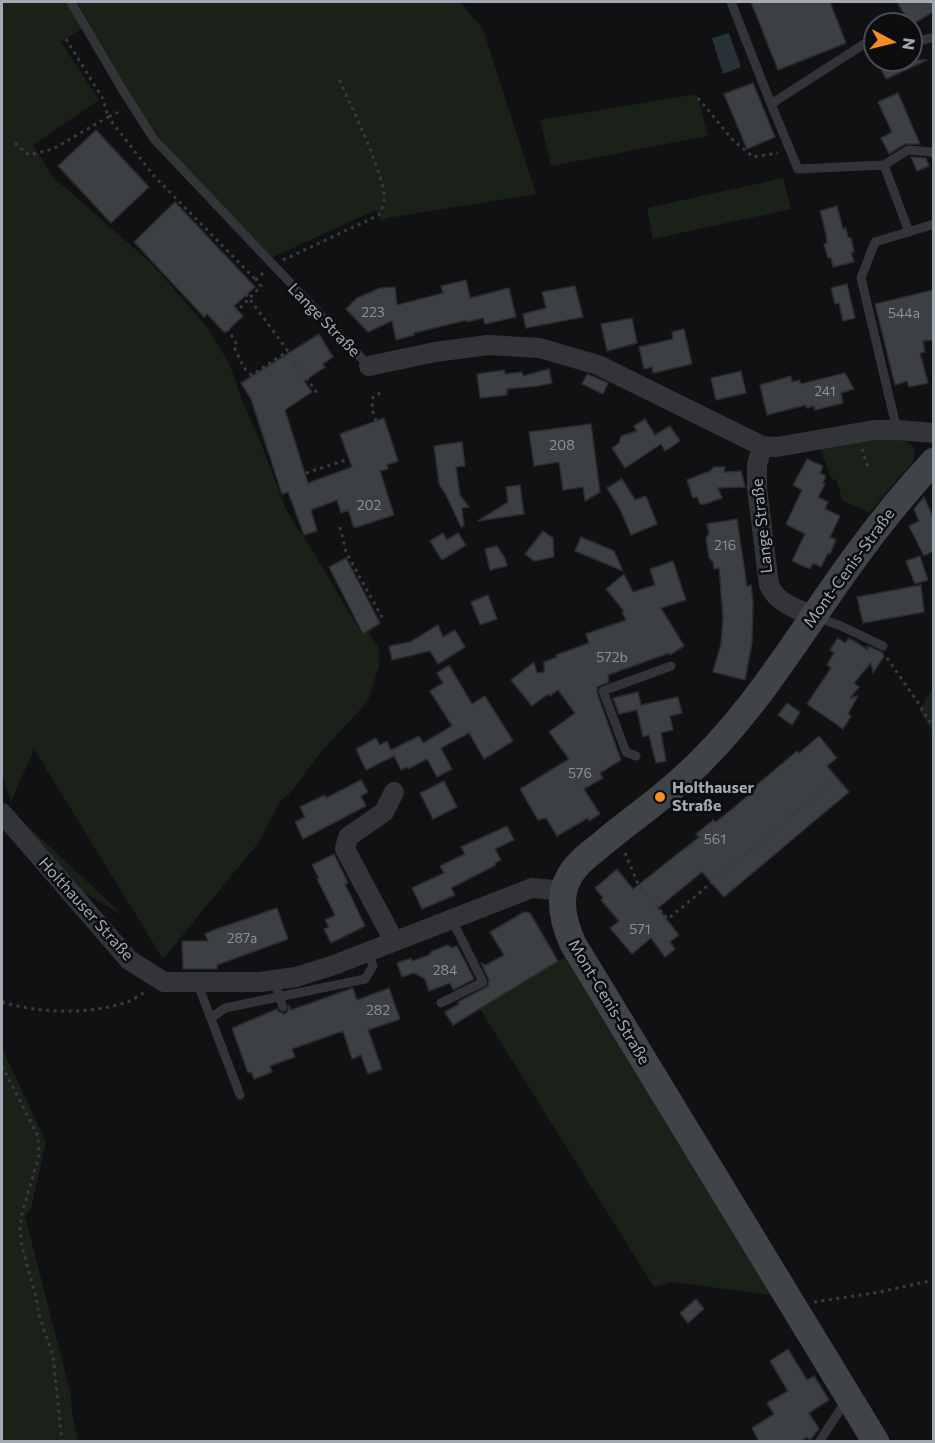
<!DOCTYPE html>
<html>
<head>
<meta charset="utf-8">
<style>
  body { margin:0 }
  #map { position:relative; width:935px; height:1443px; overflow:hidden; background:#111113; font-family:Commissioner,sans-serif }
  canvas { display:block }
  .frame { position:absolute; inset:0; border:3px solid #a2abb4; pointer-events:none }
  .north { position:absolute; left:863px; top:12px; width:60px; height:60px; box-sizing:border-box; background:#0c0d0e; border:2px solid #484c50; border-radius:50%; rotate:97deg; font-size:16px; font-weight:700; line-height:24px; text-align:center; color:#a2abb4 }
  .north::after { content:''; display:block; margin:auto; width:21px; height:27px; background:#f68c26; clip-path:polygon(50% 0,100% 100%,50% 72%,0 100%) }
</style>
</head>
<body>
<div id="map">
<canvas width="935" height="1443"></canvas>
<div class="frame"></div>
<div class="north">N</div>
</div>
<script>
const context = document.querySelector('canvas').getContext('2d');
context.lineJoin = 'round';
function paint(path, color) {
  context.fillStyle = color;
  context.fill(path, 'evenodd');
}
function strokePath(path, color, width, dash) {
  context.strokeStyle = color;
  context.lineWidth = width;
  context.lineCap = dash ? 'butt' : 'round';
  context.setLineDash(dash || []);
  context.stroke(path);
}
function write(font, color, halo, rows, align = 'center') {
  context.font = font + ' Commissioner,sans-serif';
  context.lineWidth = 5;
  context.setLineDash([]);
  context.textBaseline = 'middle';
  context.strokeStyle = halo;
  context.fillStyle = color;
  for (const [text, x, y, turn = 0] of rows) {
    context.save();
    context.translate(x, y);
    context.rotate((+turn || 0) * Math.PI / 180);
    context.textAlign = isNaN(turn) ? turn : align;
    if (halo) context.strokeText(text, 0, 0);
    context.fillText(text, 0, 0);
    context.restore();
  }
}
paint(new Path2D(`
  M2 2H67L82 28 61 42 99 100 33 145 53 177 151 263 207 327 229 363 243 403 262 446 287 512 312 550 362 634 368 631 379 648V666L368 701 321 752 289 794 279 803 259 842 163 959 34 749 11 802 2 774Z
  M77 2H460L483 29 536 194 387 218 381 221 376 210 271 258 165 145 123 84Z
  M697 94 708 136 551 166 540 120Z
  M783 178 791 209 653 239 647 208Z
  M870 439 904 440 913 446 915 454 912 463 869 513 842 500 837 481 831 478 820 447Z
  M933 688V733L919 710Z
  M19 818 125 917 82 891Z
  M565 957 772 1295 672 1282 654 1287 480 1009Z
  M2 1048 46 1142 31 1209 25 1216 71 1395 72 1413 78 1441H57V1438L56 1441H2Z`), '#1a2119');
paint(new Path2D(`
  M729 33 741 67 723 74 712 38Z`), '#273337');
const building = new Path2D(`
  M751 2H830L846 43 778 70Z
  M897 2H933V12L911 25Z
  M876 60H927L886 79Z
  M753 83 775 137 747 149 724 94Z
  M898 93 920 144H905L889 154 881 138 892 132 878 102Z
  M96 130 149 187 111 223 58 166Z
  M911 157 926 158 929 166 917 171Z
  M175 202 255 287 234 306 243 316 225 333 207 314 204 317 134 242Z
  M837 206 843 229 846 228 848 238H851L854 252H851L854 262 833 267 831 258H828L824 244 827 243 826 234 820 211Z
  M466 280 470 298 509 288 516 317 485 324 483 318 467 322V320L422 331 414 333V335L396 340 392 321 368 332 346 309 357 298 380 288 395 287 397 305 443 293 441 286Z
  M847 284 855 318 843 321 839 303 835 304 831 288Z
  M575 286 583 317 526 328 523 314 546 308 542 292Z
  M933 290V340L923 341 925 352 920 353 928 383 909 387 907 381 895 385 875 304Z
  M632 318 637 343 607 351 601 324Z
  M684 329 692 364 653 373 652 367 644 369 639 347 673 339 672 332Z
  M319 334 333 357 323 364 325 367 304 381 312 392 285 410 308 483 352 467 340 434 384 418 398 461 387 465 388 469 380 471 394 515 354 528 348 510 341 513 337 500 311 510 317 531 304 535 288 492 282 494 251 399 241 383Z
  M549 369 552 383 538 386 507 389V395L480 398 477 374 504 370 505 374 522 372 523 376Z
  M741 371 746 393 716 400 711 378Z
  M845 373 854 389 841 393 843 403 815 410 814 406 806 408V405L767 415 760 385 791 376 792 382 800 380V384Z
  M587 374 608 383 603 394 582 384Z
  M645 419 655 435 670 426 680 441 665 451 661 444 625 468 612 448 619 443 621 436 637 431 634 426Z
  M591 424 600 492 585 501 583 487 563 490 559 462 534 466 529 432Z
  M462 442 465 466 456 467 460 495 469 507 462 508 464 526 461 527 447 497 439 484 434 446Z
  M807 459 823 466 820 473 826 476 823 483 825 484 818 497 828 502 825 509 840 516 830 537 836 540 830 554 828 553 821 567 813 563 810 569 792 561 805 534 786 524 802 490 793 485Z
  M714 467H725L724 472 741 471 745 487 718 488 722 498 705 504H700L697 497 693 498 687 480 710 471Z
  M622 479 635 500 646 496 657 524 631 535 620 509 607 488Z
  M520 485 524 514 478 521 508 502 506 487Z
  M924 497 932 515 933 514V551L924 556 909 526 919 521 914 509Z
  M737 519 747 586 751 585 753 603 752 643 745 680 713 672 721 644 723 617 719 568 714 569 713 562 709 558 706 538 709 534 707 524Z
  M543 531 553 538 554 557 534 561 525 554Z
  M443 533 447 540 458 533 466 545 442 560 430 541Z
  M581 537 614 551 623 571 575 551Z
  M497 546 505 558 507 566 490 570 485 549Z
  M920 556 928 580 915 584 906 561Z
  M346 558 380 623 363 634 329 567Z
  M673 561 686 600 661 608 684 646 670 655 669 653 608 675 609 682 597 687V693L621 760 600 773 603 778 584 789 600 814 589 821 588 818 557 836 546 818 538 820 520 789 569 759 549 732 575 713 558 690 550 696 548 694 532 706 511 680 534 662 537 673 544 672V662L557 657 556 655 589 643 586 634 626 620 622 612 624 611 606 589 624 574 633 592 655 585 650 569Z
  M921 585 924 612 863 623 857 597Z
  M488 595 497 619 480 625 471 602Z
  M438 625 443 637 455 630 465 647 438 664 430 651 392 660 389 646 410 642Z
  M838 638 845 643 849 638 868 650 867 646 882 652 884 656 873 673 871 663 854 683 859 687 850 698 858 696 848 714 851 716 843 729 807 704 831 668 827 665 834 653 830 650Z
  M449 665 472 704 485 696 513 741 484 759 469 733 441 748 452 769 437 777 427 759 408 769 407 767 401 770 394 756 366 770 356 749 376 738 380 745 387 741 391 750 419 736 423 743 452 726 430 691 443 683 437 673Z
  M638 692 641 705 678 697 682 713 670 716 673 730 661 733 666 761 656 763 649 735 643 737 637 710 619 714 613 698Z
  M787 703 800 712 792 725 778 715Z
  M819 736 837 758 827 766 849 792 724 897 702 872 658 908 679 935 670 942 675 949 665 957 651 938 632 954 610 928 619 921 601 900 603 898 595 888 617 869 633 889 699 837 696 834 713 820 716 822 755 790 753 788 797 751 799 753Z
  M361 780 368 792 361 796 366 806 303 839 295 822 305 817 300 807 325 795 326 798Z
  M444 781 457 807 433 819 420 793Z
  M507 826 514 840 495 849 501 860 495 863 496 865 451 888 455 895 422 909 412 888 444 873 440 866 465 854 461 847Z
  M334 854 348 883 345 884 365 926 331 943 324 929 329 927 325 920 335 915 317 879 319 878 312 865Z
  M277 908 288 939 217 965V969H183L182 941H208L205 934 214 930Z
  M524 912 530 913 558 961 453 1025 445 1012 459 1004 458 1002 488 986 489 980 481 963 486 965 504 955 490 932Z
  M448 945 452 948 457 946 474 979 453 990 450 983 429 991 425 979 414 973 402 977 397 963 411 958 412 961 429 955 432 951Z
  M353 988 357 1000 389 988 400 1019 368 1030 382 1069 368 1074 361 1055 352 1059 343 1031 292 1049 295 1057 270 1066 272 1072 254 1079 251 1072 248 1073 232 1028 277 1009 279 1012 285 1014 288 1011 289 1005 291 1010Z
  M696 1299 704 1309 688 1323 680 1313Z
  M788 1349 807 1380 814 1376 829 1400 809 1413 819 1429 810 1440 807 1437 799 1442H759L752 1428 774 1414 767 1403 788 1391 770 1361Z`);
paint(building, '#3d4043');
strokePath(building, '#2b2c2f', 1.5);
strokePath(new Path2D(`
  M66 39 103 99 108 117 121 111
  M698 98 732 139 753 157 778 153
  M15 143 29 155 53 149 108 117 154 176 256 280
  M283 260 379 215C380 211 384 206 384 201 387 178 349 102 338 77
  M263 273 256 280 261 286 225 324 237 345 235 349 244 368 252 375 288 351
  M246 294 296 362
  M293 364 296 362 318 395
  M376 421 372 409 373 397 382 392
  M862 449 869 470
  M306 473 349 459
  M340 527 346 552 384 621
  M887 658 919 704 934 729
  M625 853 639 886 668 919 836 779
  M2 1002C39 1013 86 1015 124 1003 132 1001 139 995 145 992
  M2 1066 38 1136 39 1156 22 1213 20 1230 22 1247 36 1297 39 1315 53 1356 62 1442
  M814 1302 880 1292 934 1280`), '#383b3f', 3, [3, 4.5]);
strokePath(new Path2D(`
  M71 2 122 89 154 139 369 366
  M731 2 771 104 864 44 875 42
  M911 43 934 37
  M771 104 798 169 884 165 908 150 932 152 934 154
  M884 165 909 232
  M897 430 861 278 875 242 934 224
  M816 617 841 626 883 646
  M636 756 626 752 603 691 671 666
  M274 980 283 1007
  M197 982 240 1095
  M441 1003 483 982 452 920
  M211 1018 225 1008 365 979 373 966 368 952
  M819 1442 846 1401`), '#323438', 9);
strokePath(new Path2D(`
  M369 366 435 352 488 345 540 348 598 365 762 446 777 447 874 430H897L934 433
  M762 446 757 465V488L769 585C777 603 796 609 814 616
  M394 792 384 812 348 837 345 849 394 941
  M2 813 129 960 164 982H260L296 977 334 965 532 888 564 891`), '#323438', 20);
strokePath(new Path2D(`
  M876 1442 573 944C564 924 557 900 568 879 575 864 590 854 603 843 628 822 656 803 680 781 753 717 800 632 856 556 880 523 906 491 934 461`), '#404348', 27);
for (const [x, y, r, color] of [
  [660,797,6,"#f68c26"]
]) {
  const dot = new Path2D();
  dot.arc(x, y, r, 0, 2 * Math.PI);
  context.fillStyle = color;
  context.fill(dot);
  strokePath(dot, '#0c0d0e', 2);
}
write('14px', '#899098', null, [
  ["223",373,312],
  ["544a",904,313],
  ["241",825,391],
  ["208",562,445],
  ["202",369,505],
  ["216",725,545],
  ["572b",612,657],
  ["576",580,773],
  ["561",715,839],
  ["571",640,929],
  ["287a",242,938],
  ["284",445,970],
  ["282",378,1010]
]);
write('16px', '#a2abb4', '#0c0d0e', [
  ["Lange Straße",324,320,46],
  ["Lange Straße",762,526,-96],
  ["Mont-Cenis-Straße",849,568,-54],
  ["Holthauser Straße",86,909,48],
  ["Mont-Cenis-Straße",609,1002,59]
]);
write('bold 16px', '#a2abb4', '#0c0d0e', [
  ["Holthauser",672,788],
  ["Straße",672,806]
], 'left');
</script>
</body>
</html>
